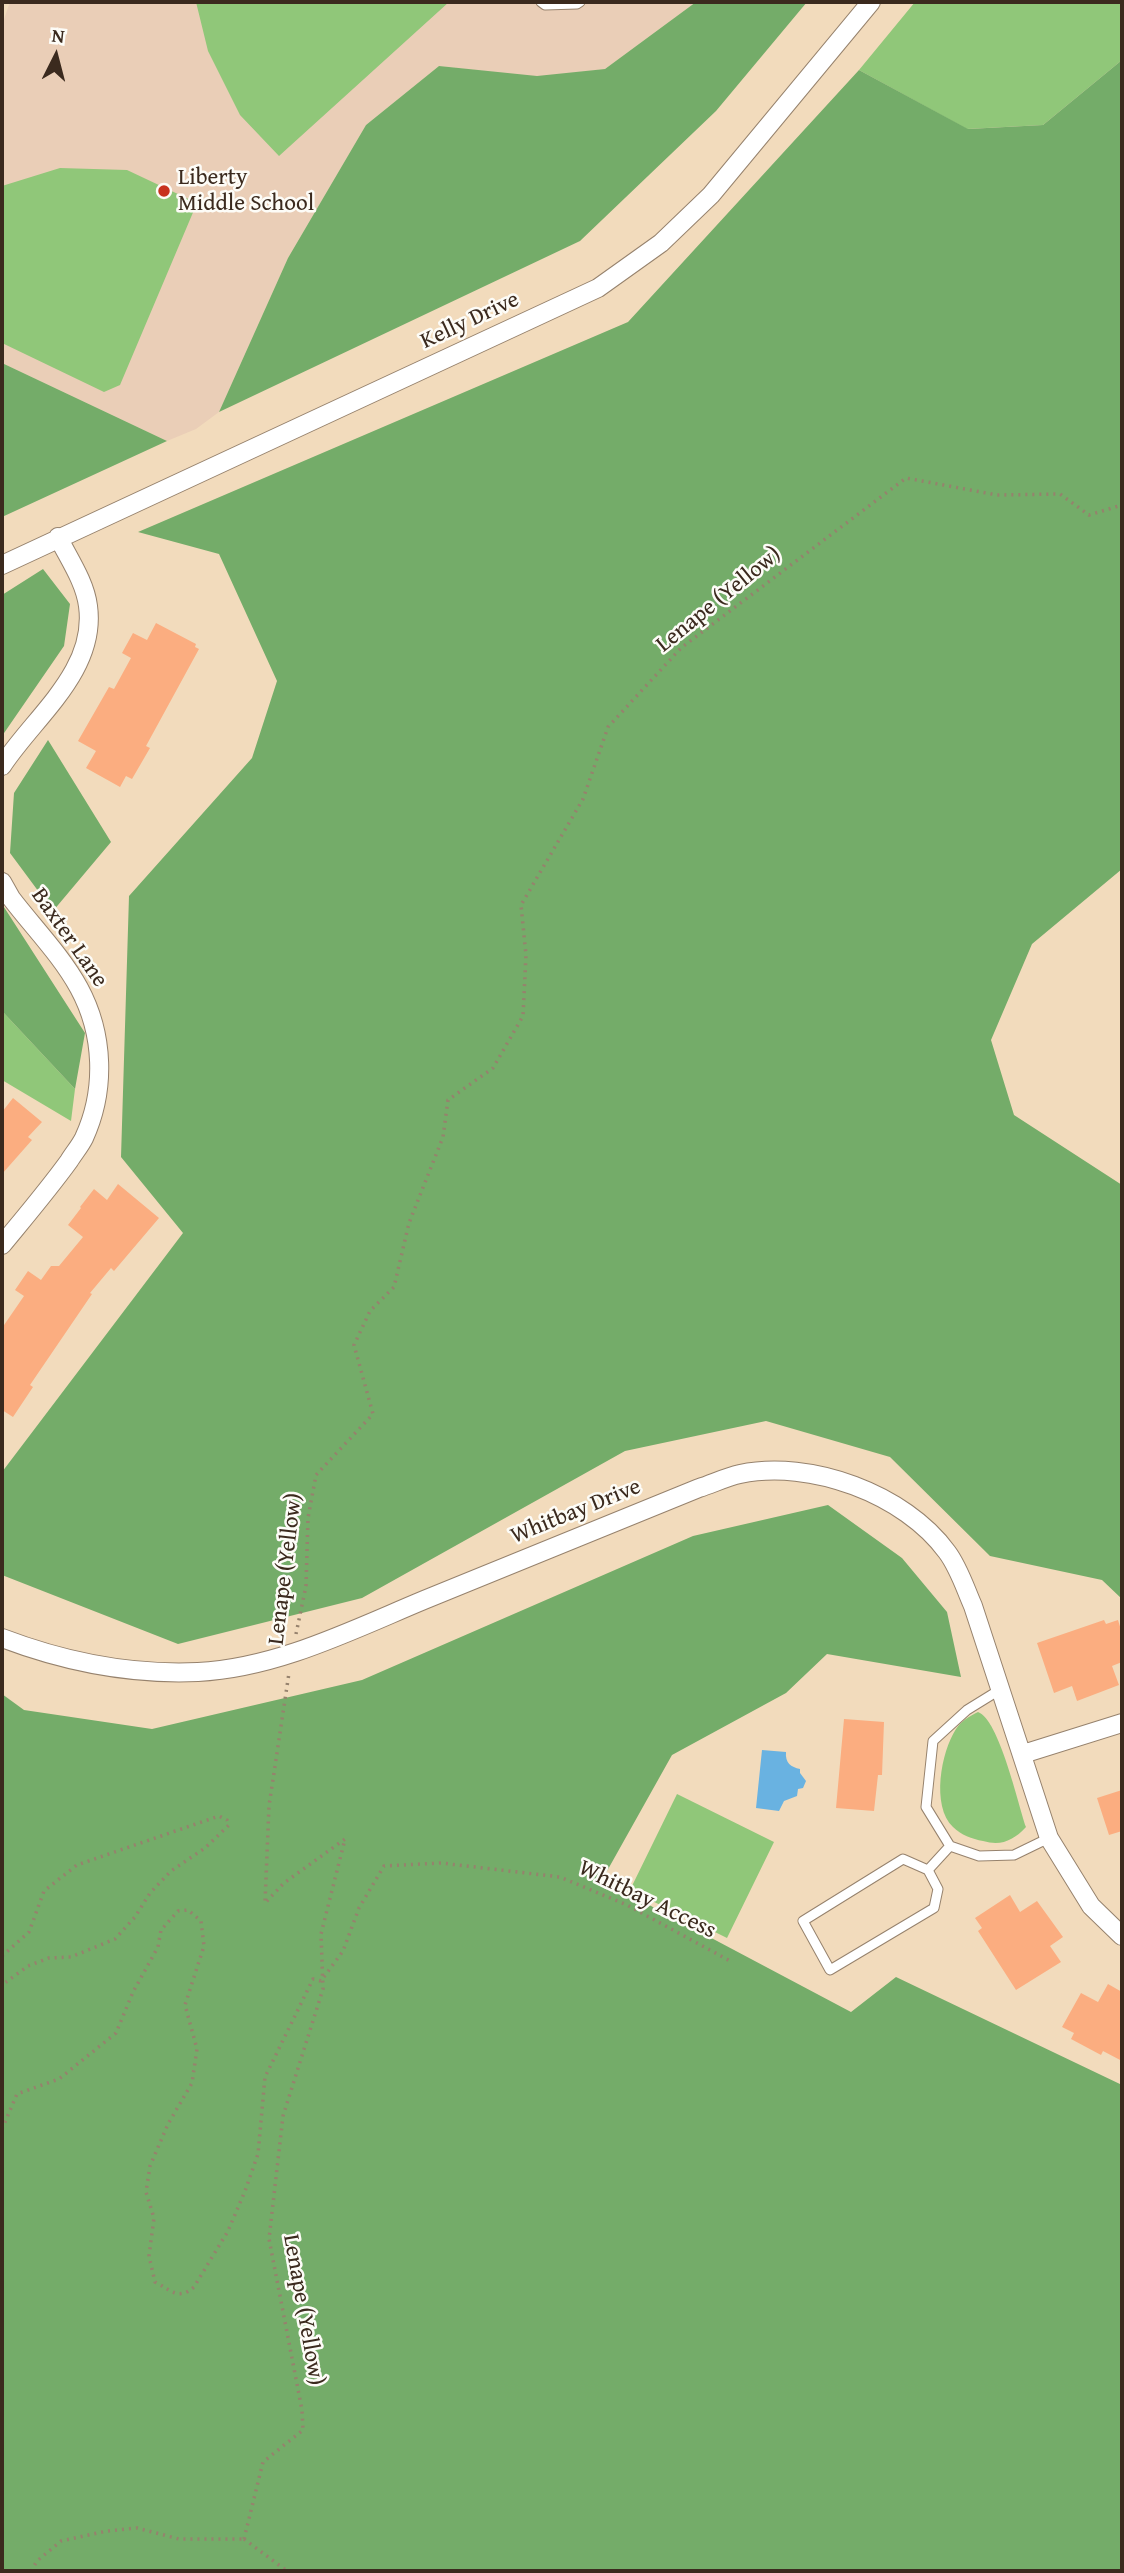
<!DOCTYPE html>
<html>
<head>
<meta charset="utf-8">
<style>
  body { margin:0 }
  #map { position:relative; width:1124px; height:2573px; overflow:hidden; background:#f2dbbc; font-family:"Gentium Book Plus",serif }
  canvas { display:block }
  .frame { position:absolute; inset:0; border:4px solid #3b2a1e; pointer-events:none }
  .north { position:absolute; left:21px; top:21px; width:70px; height:70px; -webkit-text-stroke:5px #fdfcf7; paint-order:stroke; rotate:6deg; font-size:19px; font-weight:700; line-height:28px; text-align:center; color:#3b2a1e }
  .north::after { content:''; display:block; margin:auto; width:24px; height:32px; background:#3b2a1e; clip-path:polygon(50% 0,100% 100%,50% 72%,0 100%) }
</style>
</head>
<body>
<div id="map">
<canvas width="1124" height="2573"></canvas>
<div class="frame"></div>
<div class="north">N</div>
</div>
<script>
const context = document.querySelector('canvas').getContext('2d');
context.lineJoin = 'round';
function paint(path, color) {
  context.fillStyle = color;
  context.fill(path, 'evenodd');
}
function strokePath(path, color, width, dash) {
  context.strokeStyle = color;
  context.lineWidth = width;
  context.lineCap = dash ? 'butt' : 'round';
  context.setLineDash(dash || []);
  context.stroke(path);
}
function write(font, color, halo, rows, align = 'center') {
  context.font = font + ' "Gentium Book Plus",serif';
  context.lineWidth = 5;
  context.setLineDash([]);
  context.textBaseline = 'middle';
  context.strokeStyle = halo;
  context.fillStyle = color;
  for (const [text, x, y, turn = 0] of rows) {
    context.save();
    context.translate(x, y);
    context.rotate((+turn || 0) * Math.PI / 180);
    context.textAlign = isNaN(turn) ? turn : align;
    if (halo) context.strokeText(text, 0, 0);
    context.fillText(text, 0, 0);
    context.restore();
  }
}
paint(new Path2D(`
  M10 2H696L605 69 537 77 439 66 366 125 288 258 219 412 196 429 167 441 2 363V25Z`), '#eaceb7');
paint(new Path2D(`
  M196 2H449L279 156 240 115 208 51Z
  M915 2H1122V60L1043 125 967 129 859 70Z
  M60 168 127 170 197 203 120 385 104 392 2 343V186Z
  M2 1011 75 1089 71 1121 2 1080Z
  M978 1712C999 1719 1018 1804 1026 1827 1013 1841 1001 1846 983 1841 972 1839 961 1835 953 1827 931 1806 941 1752 956 1729 961 1721 970 1716 978 1712Z
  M677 1794 774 1842 727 1938 630 1890Z`), '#90c779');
paint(new Path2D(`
  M696 2H807L716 111 580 241 219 412 288 258 366 125 439 66 537 76 605 69Z
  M1122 60V869L1032 944 991 1040 1014 1115 1122 1185V1599L1102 1580 990 1556 890 1457 766 1421 625 1451 362 1598 178 1644 2 1575V1472L183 1233 121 1157 129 896 252 758 277 681 219 554 138 532 628 322 859 70 968 129 1043 125Z
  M2 363 167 441 2 517Z
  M43 569 70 604 64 646 2 736V595Z
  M48 740 111 842 53 911 10 853 14 793Z
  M2 904 85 1033 75 1089 2 1011Z
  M828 1505 902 1558 947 1612 961 1677 827 1654 786 1693 672 1755 602 1880 851 2012 896 1977 1122 2085V2571H2V1694L24 1710 152 1729 362 1680 693 1536Z`), '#74ac69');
paint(new Path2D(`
  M762 1750 786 1752C785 1763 791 1767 800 1769V1773L806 1781 803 1788 798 1789 797 1796 784 1801 779 1811 756 1808Z`), '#69b2e1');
paint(new Path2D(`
  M156 623 196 644 195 647 199 649 146 746 150 748 132 779 126 776 120 787 86 768 96 751 78 741 109 687 114 689 131 658 122 653 133 633 147 640Z
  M13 1098 42 1122 28 1137 32 1140 2 1174V1112Z
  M118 1184 159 1218 114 1271 111 1268 90 1293 92 1294 30 1385 33 1387 13 1417 2 1410V1328L24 1296 15 1290 28 1271 41 1280 51 1266H59L83 1237 68 1225 81 1208 80 1207 94 1189 107 1200Z
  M1104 1620 1106 1624 1118 1620 1122 1633V1662L1112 1666 1119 1685 1077 1701 1072 1686 1054 1693 1037 1643Z
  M844 1719 884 1722 882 1775H878L874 1811 836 1808Z
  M1122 1790V1831L1109 1835 1097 1798Z
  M1010 1895 1020 1912 1037 1901 1063 1937 1050 1946 1061 1962 1016 1990 978 1931 982 1928 975 1918Z
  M1108 1984 1122 1992V2061L1103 2051 1101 2055 1071 2039 1074 2033 1062 2027 1081 1993 1098 2002Z`), '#fbad80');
const service = new Path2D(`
  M541 2 545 5 577 4 580 2
  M1001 1689 967 1710 933 1741 926 1807 950 1846 979 1856 1014 1855 1049 1838
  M928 1870 938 1889 934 1908 830 1970 803 1921 903 1859 928 1870 950 1846`);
const minor = new Path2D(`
  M2 565 598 288 661 243 711 195 871 2
  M2 766C34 717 97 671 88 606 85 582 69 559 58 537
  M2 882 11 898C33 927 61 955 79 988 104 1034 106 1090 84 1138 80 1146 74 1153 69 1161 48 1190 25 1217 2 1245
  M2 1638C65 1662 130 1675 198 1672 277 1668 352 1630 424 1600 516 1563 607 1525 699 1488 712 1484 726 1477 740 1474 810 1459 905 1494 947 1552 959 1568 965 1588 973 1606L1049 1838 1091 1906 1122 1936
  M1023 1754 1122 1723`);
strokePath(service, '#96826d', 11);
strokePath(minor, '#96826d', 20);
strokePath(new Path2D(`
  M296 1634 306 1586 308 1518 316 1475 373 1414 354 1345 370 1311 394 1287 409 1223 443 1137 448 1100 493 1068 523 1016 526 955 521 905 583 799 608 727 681 648 906 478 997 495 1060 494 1089 515 1122 505
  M2 1956 29 1932 44 1891 77 1865 219 1816 227 1820 229 1825 205 1848 171 1871 150 1893 135 1917 115 1939 71 1957 49 1958 28 1966 2 1985
  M2 2129 17 2094 59 2079 116 2033 133 1992 158 1947 161 1930 178 1911 188 1910 201 1921 204 1946 185 2005 197 2049 192 2083 168 2124 150 2166 146 2192 154 2218 149 2256 155 2282C171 2290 178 2301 194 2287L228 2231 245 2191 258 2154 265 2077 313 1979 321 1981 343 1951 359 1908 384 1866 441 1863 560 1877 627 1905 732 1962
  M244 2539 263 2462 303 2430 302 2410 269 2239 283 2116 323 1989 321 1934 345 1839 284 1883 265 1903 269 1806 289 1673
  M244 2539 287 2571
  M31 2571 37 2561 61 2541 107 2531 137 2528 179 2539H244`), '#96826d', 3.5, [2, 5]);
strokePath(service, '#fff', 9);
strokePath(minor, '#fff', 18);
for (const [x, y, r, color] of [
  [164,191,7,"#c8321e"]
]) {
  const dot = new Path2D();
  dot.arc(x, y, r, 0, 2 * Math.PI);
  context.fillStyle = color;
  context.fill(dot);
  strokePath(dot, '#fdfcf7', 2.5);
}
write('23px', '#3b2a1e', '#fdfcf7', [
  ["Liberty",178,178],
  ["Middle School",178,204]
], 'left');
write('23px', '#3b2a1e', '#fdfcf7', [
  ["Kelly Drive",470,321,-25],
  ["Lenape (Yellow)",719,600,-39],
  ["Baxter Lane",69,938,55],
  ["Whitbay Drive",576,1512,-22],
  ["Lenape (Yellow)",286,1569,-83],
  ["Whitbay Access",647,1900,26],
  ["Lenape (Yellow)",303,2310,80]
]);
</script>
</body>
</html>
